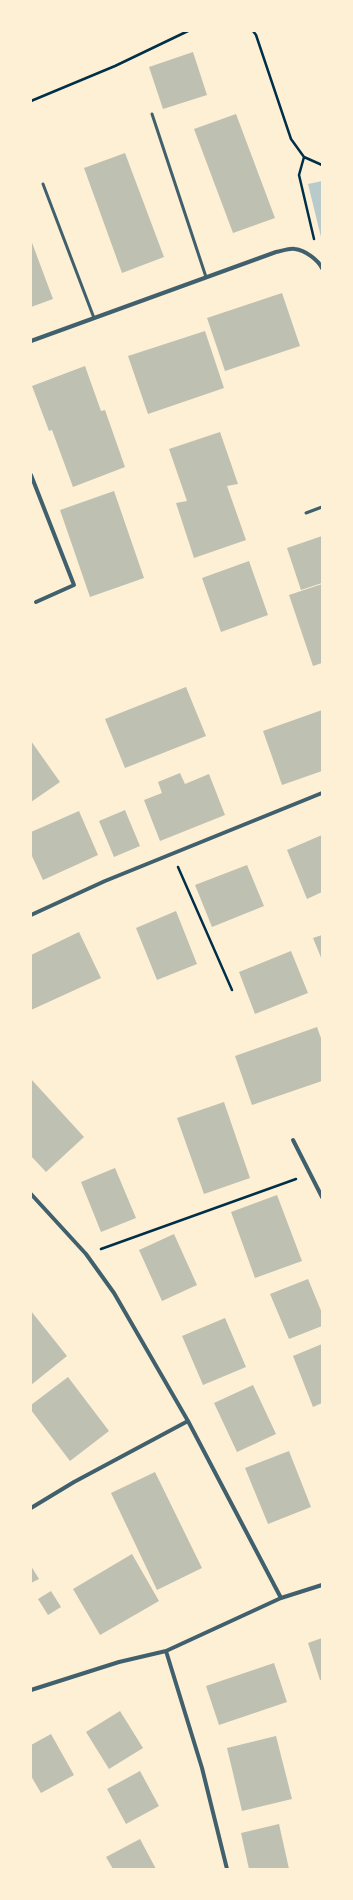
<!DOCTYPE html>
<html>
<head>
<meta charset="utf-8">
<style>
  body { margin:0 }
  #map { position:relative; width:353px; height:1900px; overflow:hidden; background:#fdf0d5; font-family:"Titillium Web",sans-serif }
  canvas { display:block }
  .frame { position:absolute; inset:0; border:32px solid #fdf0d5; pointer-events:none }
</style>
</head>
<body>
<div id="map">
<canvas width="353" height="1900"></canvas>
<div class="frame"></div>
</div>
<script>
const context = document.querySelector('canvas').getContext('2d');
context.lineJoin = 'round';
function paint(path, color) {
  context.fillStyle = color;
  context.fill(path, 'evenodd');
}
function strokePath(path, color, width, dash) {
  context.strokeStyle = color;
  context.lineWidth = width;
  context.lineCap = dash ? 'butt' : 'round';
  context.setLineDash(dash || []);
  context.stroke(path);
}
paint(new Path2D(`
  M322 181V241L308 184Z`), '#b9caca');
paint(new Path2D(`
  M193 52 207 95 163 109 149 67Z
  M236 114 275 218 233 233 194 129Z
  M125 153 164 257 122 273 84 168Z
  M31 240 53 299 31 307Z
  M282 293 300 346 225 371 207 318Z
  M205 331 224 388 148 414 128 356Z
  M85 366 101 411 105 410 125 467 73 487 52 430 49 431 32 386Z
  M220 432 238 484 227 486 246 540 194 558 176 503 187 501 169 449Z
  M114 491 144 578 90 597 60 510Z
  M322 536V583L301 590 287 548Z
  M249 561 268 615 221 632 202 578Z
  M322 584V663L313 666 289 595Z
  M186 687 206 736 125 768 105 719Z
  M322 710V771L282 785 263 731Z
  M31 741 60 782 31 802Z
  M180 773 185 784 209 774 225 815 160 841 144 800 162 793 158 782Z
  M125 810 140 846 114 857 99 821Z
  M79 811 98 855 43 880 31 854V832Z
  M322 835V892L307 899 287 850Z
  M247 865 264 906 212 927 195 885Z
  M176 911 197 964 157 980 136 928Z
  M79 932 101 978 31 1010V955Z
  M322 935V960L313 938Z
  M291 951 308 993 255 1014 239 972Z
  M317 1027 322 1041V1081L252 1105 235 1056Z
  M31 1079 84 1137 46 1172 31 1156Z
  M224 1102 250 1178 204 1194 177 1118Z
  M115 1168 136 1218 101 1232 81 1182Z
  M277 1195 302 1261 255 1278 231 1212Z
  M174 1234 197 1285 162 1301 139 1250Z
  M308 1279 322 1313V1326L289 1339 270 1294Z
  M31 1311 67 1356 31 1385Z
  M225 1318 246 1367 203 1385 182 1336Z
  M322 1344V1403L313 1407 293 1356Z
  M68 1377 109 1431 70 1461 31 1410V1405Z
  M253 1385 276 1434 237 1452 214 1403Z
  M289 1451 311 1507 268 1524 245 1468Z
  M155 1472 202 1568 157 1590 111 1493Z
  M132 1554 159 1601 100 1635 73 1589Z
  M31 1566 39 1579 31 1583Z
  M51 1591 61 1607 48 1615 38 1599Z
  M322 1638V1680H320L308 1643Z
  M274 1663 287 1702 219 1725 206 1686Z
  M120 1711 143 1748 109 1769 86 1732Z
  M51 1734 74 1775 41 1793 31 1776V1745Z
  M276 1736 292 1799 242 1811 227 1748Z
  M140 1771 159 1806 126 1824 107 1789Z
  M279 1824 289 1869H249L241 1833Z
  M140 1839 156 1869H113L106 1857Z`), '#bec0b2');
strokePath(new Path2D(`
  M253 31 256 35 291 139 304 157 299 175 314 239
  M31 101 115 66 188 31
  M304 157 322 165
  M178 867 232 990
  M101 1249 296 1179`), '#003049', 2.5);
strokePath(new Path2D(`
  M152 114 206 277
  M43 184 94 318
  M306 513 322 507`), '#3f606c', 3);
strokePath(new Path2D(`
  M31 341 276 252C282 251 289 248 295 249 305 250 318 260 322 268
  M31 475 74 585 36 602
  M31 915 105 881 322 793
  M293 1140 322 1197
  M31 1194 86 1254 114 1293 188 1421 281 1598
  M31 1508 74 1482 188 1421
  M166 1651 202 1768 227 1869
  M31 1690 119 1662 166 1651 281 1598 322 1585`), '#3f606c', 4);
</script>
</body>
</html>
